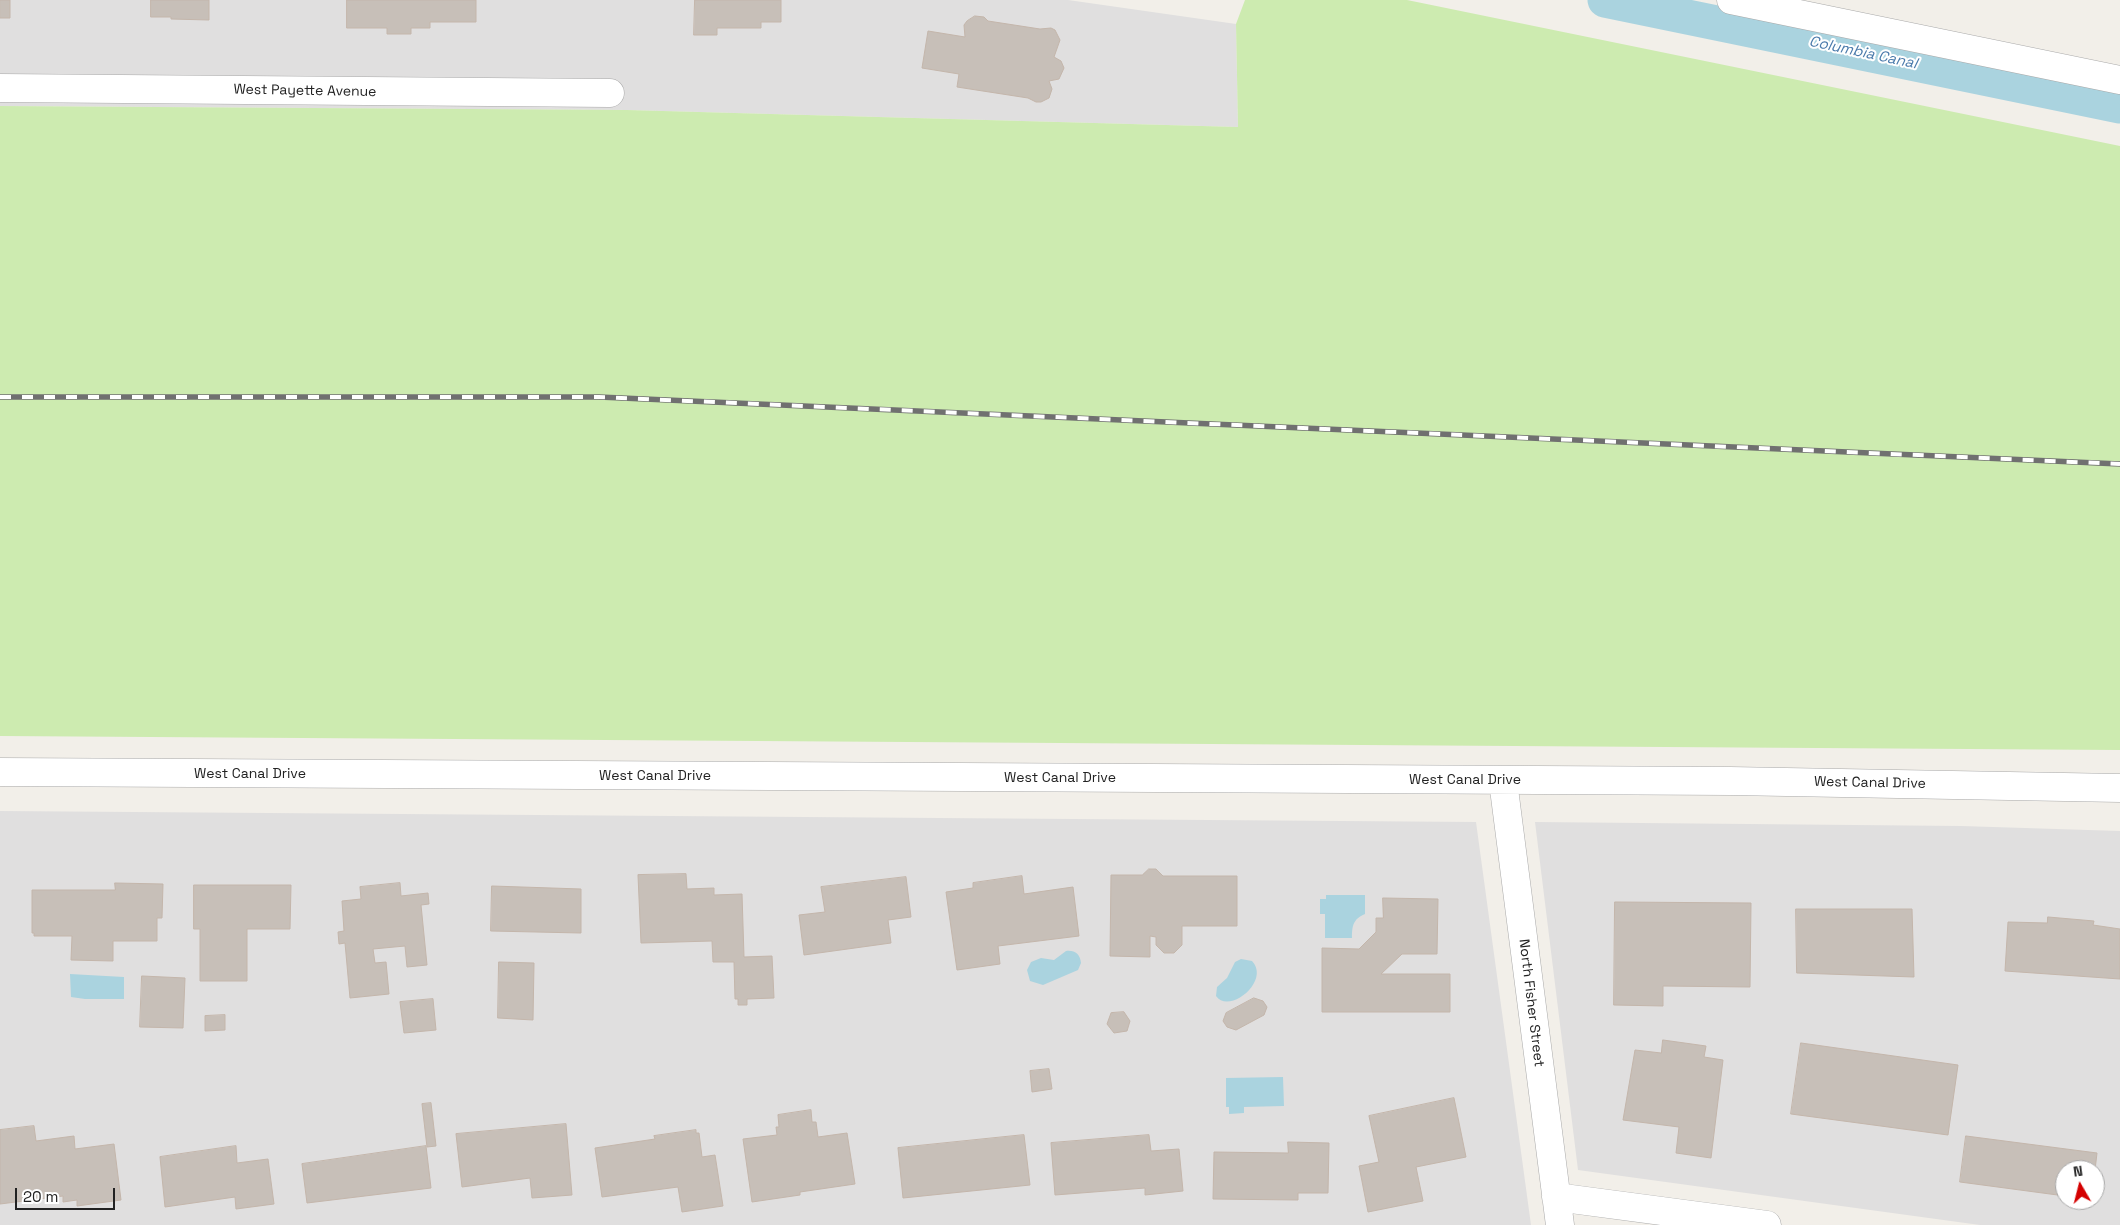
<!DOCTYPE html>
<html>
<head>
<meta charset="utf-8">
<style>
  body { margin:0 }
  #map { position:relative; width:2120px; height:1225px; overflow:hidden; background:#f2efe9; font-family:"Space Grotesk",sans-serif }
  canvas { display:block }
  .north { position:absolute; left:2055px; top:1160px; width:50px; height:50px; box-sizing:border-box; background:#fff; border:1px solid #a7a7a7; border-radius:50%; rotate:352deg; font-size:14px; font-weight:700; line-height:20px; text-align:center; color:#222 }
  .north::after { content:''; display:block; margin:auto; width:18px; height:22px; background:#d40000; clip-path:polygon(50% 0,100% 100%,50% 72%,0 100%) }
  .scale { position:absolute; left:15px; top:1188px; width:100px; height:22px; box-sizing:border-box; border:2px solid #222; border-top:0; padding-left:6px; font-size:15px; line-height:18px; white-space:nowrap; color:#222; -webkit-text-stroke:4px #fff; paint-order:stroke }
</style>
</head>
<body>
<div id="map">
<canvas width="2120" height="1225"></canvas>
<div class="north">N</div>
<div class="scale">20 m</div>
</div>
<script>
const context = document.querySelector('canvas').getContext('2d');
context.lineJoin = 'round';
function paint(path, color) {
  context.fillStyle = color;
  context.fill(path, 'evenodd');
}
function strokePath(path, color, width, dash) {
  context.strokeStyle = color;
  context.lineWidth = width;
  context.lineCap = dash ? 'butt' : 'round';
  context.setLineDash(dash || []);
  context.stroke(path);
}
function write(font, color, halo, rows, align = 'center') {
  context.font = font + ' "Space Grotesk",sans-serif';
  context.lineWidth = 4;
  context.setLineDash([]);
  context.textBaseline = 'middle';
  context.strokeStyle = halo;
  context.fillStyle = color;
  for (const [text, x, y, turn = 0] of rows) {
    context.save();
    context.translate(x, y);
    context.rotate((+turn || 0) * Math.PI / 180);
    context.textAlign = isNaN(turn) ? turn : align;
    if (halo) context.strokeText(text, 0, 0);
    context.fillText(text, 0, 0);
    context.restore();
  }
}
paint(new Path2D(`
  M0 0H1068L1236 24 1238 127 627 110 0 106Z
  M0 811 1476 822 1531 1225H0Z
  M1535 822 1961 826 2120 831V1225H1980L1578 1170ZM2065 1170H2095V1200H2065Z`), '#e0dfdf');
paint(new Path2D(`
  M1245 0H1407L2120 146V750L0 736V106L627 110 1238 127 1236 24Z`), '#cdebb0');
paint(new Path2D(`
  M1326 895H1365V914C1353 919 1352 926 1352 938H1325V914H1320V899H1326Z
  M1066 951C1075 950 1080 954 1081 963L1078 970 1043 985 1030 981 1027 970 1031 962 1041 958 1054 960Z
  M1241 959 1252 961C1271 981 1229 1015 1216 996L1217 987 1227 978 1235 962Z
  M70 974 124 977V999H85L71 997Z
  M1283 1077 1284 1106 1244 1107V1113L1229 1114V1107H1226V1078Z`), '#aad3df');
strokePath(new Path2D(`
  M1605 0 2120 106`), '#aad3df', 35);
const building = new Path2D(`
  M0 0H10V18H0Z
  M151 0H209V20L171 19V17H151Z
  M347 0H476V22H430V28H411V34H387V28H347Z
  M695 0H781V22H761V28H717V35H694Z
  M975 16 984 17 988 21 1040 29 1051 28 1055 30 1060 40 1054 57 1061 61 1064 68 1059 79 1049 81 1052 89 1049 98 1041 102H1036L1028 98 957 87 959 74 922 68 928 31 965 37 964 25 967 21Z
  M1149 869H1156L1163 876H1237V926H1182V945L1174 953H1164L1156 945V937L1150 936V957L1110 956 1111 875H1142Z
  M686 874 687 889 714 888V895L742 894 744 957 772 956 774 998 747 999V1005H738V999H735L734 962H713L712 941 641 943 638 875Z
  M1022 876 1024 894 1073 887 1079 936 998 946 1000 964 957 970 946 892 973 888V883Z
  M906 877 911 917 888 920 891 943 804 955 799 915 825 912 821 887Z
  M115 883 163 884 162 918H157V941H113V961L71 960 72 936H34V933H32V890H115Z
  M400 883 401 896 428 893 429 904 421 905 427 965 407 967 405 946 373 949 375 963 386 962 389 994 350 998 345 943 339 944 338 932 344 931 342 901 361 899 360 887Z
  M194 885H291L290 929H247V981H200V929H194Z
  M492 886 581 889V933L491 931Z
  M1383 898 1438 899 1437 954H1402L1381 974H1450V1012H1322V948L1359 949 1376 932V918H1383Z
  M1615 902 1751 903 1750 987 1663 986V1006L1614 1005Z
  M1796 909H1912L1914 977 1797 973Z
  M2048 917 2094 921 2093 925 2120 929V979L2005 971 2008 922 2047 923Z
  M499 962 534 963 533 1020 498 1018Z
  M142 976 185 978 183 1028 140 1027Z
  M1254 998 1263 1001 1267 1007 1264 1015 1236 1030 1227 1027 1223 1021 1226 1013Z
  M433 999 436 1030 404 1033 400 1002Z
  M1124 1012 1130 1021 1127 1031 1114 1033 1107 1024 1111 1013Z
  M225 1015V1030L205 1031V1016Z
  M1663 1040 1706 1046 1704 1057 1723 1060 1711 1158 1676 1153 1679 1127 1623 1120 1635 1050 1661 1053Z
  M1801 1043 1958 1065 1948 1135 1791 1114Z
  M1049 1069 1052 1089 1032 1092 1030 1071Z
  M1454 1098 1466 1157 1416 1167 1423 1201 1368 1212 1359 1166 1379 1162 1369 1116Z
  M431 1103 436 1146 427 1147 422 1104Z
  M811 1110 812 1122H816L818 1137 847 1133 855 1184 800 1192V1195L752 1202 743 1139 777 1135 776 1127H779L778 1115Z
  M566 1124 572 1195 532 1198 530 1178 462 1187 456 1134Z
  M34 1126 36 1141 74 1136 75 1149 114 1144 121 1200 77 1206V1200L63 1202V1196L0 1204V1130Z
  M696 1130V1133H699L702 1157 715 1155 723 1206 682 1212 678 1187 602 1197 595 1148 655 1139 654 1136Z
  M1024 1135 1030 1185 903 1198 898 1148Z
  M1149 1135 1151 1151 1179 1149 1183 1191 1145 1195V1188L1055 1195 1051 1143Z
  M1966 1136 2097 1153 2095 1170H2065V1196L1960 1182Z
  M1288 1142 1329 1143 1328 1193H1298V1200L1213 1199 1214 1152 1288 1153Z
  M236 1146 237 1163 268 1159 274 1204 236 1209 235 1197 165 1207 160 1157Z
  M426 1146 431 1188 307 1203 302 1164Z`);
paint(building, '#c7bfb8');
strokePath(building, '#c4b6ab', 1);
const minor = new Path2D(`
  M1731 0 2120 80
  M0 88 610 93
  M0 772 1730 781 2120 788
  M1503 781 1560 1225
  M1556 1197 1767 1225`);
strokePath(minor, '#a9a9a9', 29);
strokePath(minor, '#fff', 28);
const rail = new Path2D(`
  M0 397H599L2120 464`);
strokePath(rail, '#707070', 5.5);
strokePath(rail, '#fff', 4, [11]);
write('14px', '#222', '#fff', [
  ["West Payette Avenue",305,91,1],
  ["West Canal Drive",250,774],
  ["West Canal Drive",655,776],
  ["West Canal Drive",1060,778],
  ["West Canal Drive",1465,780],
  ["West Canal Drive",1870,783,1],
  ["North Fisher Street",1531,1003,83]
]);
write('italic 15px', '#4a7aab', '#fff', [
  ["Columbia Canal",1863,53,12]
]);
</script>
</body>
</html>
